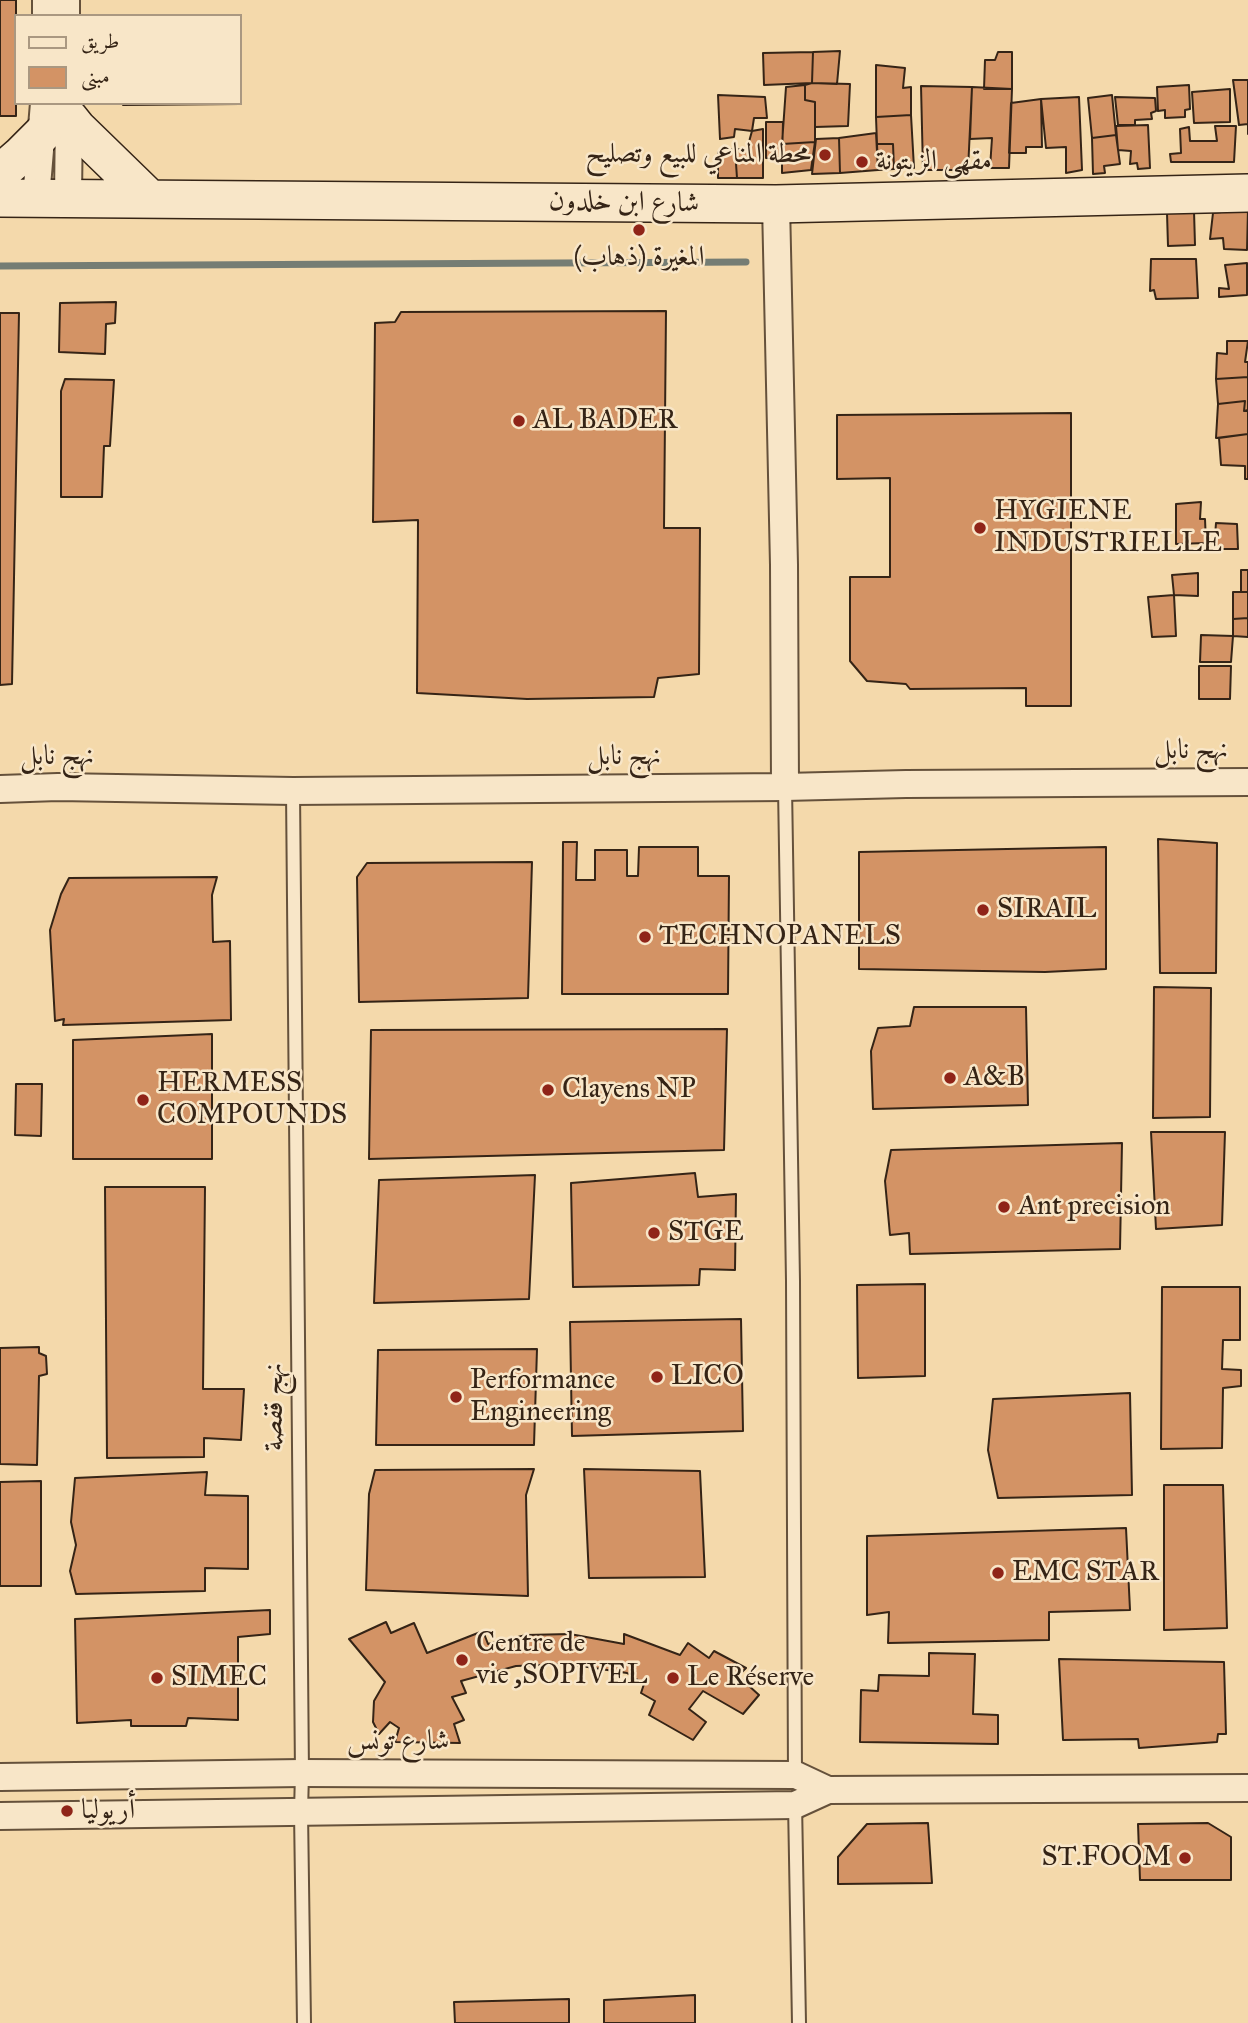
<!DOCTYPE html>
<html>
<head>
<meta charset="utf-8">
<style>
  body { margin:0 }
  #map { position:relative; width:1248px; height:2023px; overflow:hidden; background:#f4d9ab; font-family:"IM FELL Great Primer",Amiri,serif }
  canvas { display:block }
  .legend { position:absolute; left:14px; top:14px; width:228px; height:91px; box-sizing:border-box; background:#f8e6c8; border:2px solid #aa9881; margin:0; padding:9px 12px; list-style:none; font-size:21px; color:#352416 }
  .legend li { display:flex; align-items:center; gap:14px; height:35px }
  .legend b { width:35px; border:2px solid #aa9881 }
</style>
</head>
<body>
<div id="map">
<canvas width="1248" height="2023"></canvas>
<ul class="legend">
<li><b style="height:9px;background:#f8e6c8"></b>طريق</li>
<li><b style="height:19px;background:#d39365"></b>مبنى</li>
</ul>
</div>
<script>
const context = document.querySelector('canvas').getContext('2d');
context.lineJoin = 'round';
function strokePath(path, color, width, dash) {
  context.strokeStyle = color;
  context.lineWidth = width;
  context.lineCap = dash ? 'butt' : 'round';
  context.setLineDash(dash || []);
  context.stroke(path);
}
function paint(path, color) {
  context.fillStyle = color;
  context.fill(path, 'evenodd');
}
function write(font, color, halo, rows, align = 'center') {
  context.font = font + ' "IM FELL Great Primer",Amiri,serif';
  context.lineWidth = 5;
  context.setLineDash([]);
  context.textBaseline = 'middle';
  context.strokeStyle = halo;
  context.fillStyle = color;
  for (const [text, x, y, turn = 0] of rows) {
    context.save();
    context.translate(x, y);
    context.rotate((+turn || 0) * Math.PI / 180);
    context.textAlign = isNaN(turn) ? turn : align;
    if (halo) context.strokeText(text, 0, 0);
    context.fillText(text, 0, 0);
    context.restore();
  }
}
strokePath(new Path2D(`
  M0 266 746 262`), '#757d74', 7);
const building = new Path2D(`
  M0 0H16V116H0Z
  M240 40H241L240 104 123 105V103H240Z
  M840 51 837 84 812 83 813 52Z
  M813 52 812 83 764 85 763 53Z
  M998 52H1012V89H984L985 60H995Z
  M876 65 905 68 903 88 911 87V115L876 117Z
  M1233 80H1248V134V124L1239 125Z
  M812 83 850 84 848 126 815 127V102L805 100V85Z
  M805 85V100L815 102V142L782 144 786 87Z
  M1189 85 1190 109 1185 110V117L1165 118V110L1158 111 1157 87Z
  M921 86 972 87 968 170H923Z
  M972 87 1012 89 1009 168H990L992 138 970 139Z
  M1230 89V122L1194 123 1192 92Z
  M718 95 765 97 767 118H754L752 131 735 129 734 137 720 139Z
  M1112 95 1116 135 1092 138 1088 98Z
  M1079 97 1082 170 1066 173V147L1046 148 1041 99Z
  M1115 97 1155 98 1156 111 1151 113 1152 119 1135 120V125H1118Z
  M1041 99 1042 147H1026V153H1009L1011 103Z
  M911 115 914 168 894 169 893 144H877L876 117Z
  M766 122H783L782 159 766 158Z
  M1148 125 1150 168 1138 169 1137 163 1130 164 1131 151 1118 150 1116 126Z
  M1215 126H1236L1234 162H1171L1170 154 1181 153 1180 129 1189 127 1190 141H1217Z
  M763 129V178H737L735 149H747L752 131Z
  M876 133 878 170 840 173 839 138Z
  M1116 135 1120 164 1104 166 1105 173 1093 174 1092 138Z
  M839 138 840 173 812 174 816 139Z
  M815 142 811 170 782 173V144Z
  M877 144H893L894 169 878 170Z
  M735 149 737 178H718V152Z
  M1248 209 1247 250 1224 249 1223 238 1210 239 1213 213Z
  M1194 211 1195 245 1168 246 1167 213Z
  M1151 259H1196L1198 298 1156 299 1154 290 1150 291Z
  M1247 263V295L1219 297V288L1229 289 1225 265Z
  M116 302 115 323 106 324 105 354 59 352 60 303Z
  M666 311 664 528H700L699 674 658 678 654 697 527 699 417 693 418 520 373 522 375 323 395 322 401 312Z
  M0 313H19L12 684 0 685Z
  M1227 341H1248L1245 362H1248V377L1216 379 1217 353 1227 354Z
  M1248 377V410L1244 411 1245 401 1218 404 1216 379Z
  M65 379 114 380 110 446H104L102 497H61V391Z
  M1245 401 1244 411H1248V434L1216 438 1218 404Z
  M1071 413V706H1026V688L910 689 906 684 867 681 850 661V577H890V478L837 479V415Z
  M1248 434V479H1245V466L1221 465 1219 438Z
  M1201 502 1200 519H1205L1206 543 1176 544V504Z
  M1216 523 1237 524 1238 549H1214Z
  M1241 570H1248V592H1241Z
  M1198 573V596L1174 595 1172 575Z
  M1233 592H1248V618L1233 619Z
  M1174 595 1176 636 1152 637 1148 597Z
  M1248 618V637L1233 636V619Z
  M1201 635 1233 636 1231 662H1200Z
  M1199 666H1231L1230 699H1199Z
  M1158 839 1217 843 1216 973H1160Z
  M563 842H577L576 880H595V850H627V876H638L639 847H698V876H729L728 994H562Z
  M1106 847V969L1045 972 859 969V852Z
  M532 862 528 998 359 1002 357 877 367 863Z
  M217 877 212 895 213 942 230 941 231 1020 63 1025 64 1019 55 1021 50 930 61 894 69 878Z
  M1154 987 1211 988 1210 1117 1153 1118Z
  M914 1007H1026L1028 1105 873 1109 871 1051 878 1028 910 1026Z
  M727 1029 724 1150 369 1159 371 1030Z
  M212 1034V1159H73V1040Z
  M16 1084H42L41 1136 15 1135Z
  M1151 1132H1225L1222 1225 1156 1229Z
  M1122 1143 1120 1249 910 1254 909 1233 890 1235 885 1181 891 1150Z
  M695 1173 698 1197 736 1194 735 1270 700 1269 699 1285 573 1287 571 1183Z
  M535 1175 529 1299 374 1303 379 1180Z
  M105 1187H205L203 1389H244L241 1440 204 1438V1457L107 1458Z
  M925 1284V1376L858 1378 857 1285Z
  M1162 1287H1240V1340H1223L1222 1369 1241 1370V1386L1223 1388 1222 1448 1161 1449Z
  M741 1319 743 1431 572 1436 570 1322Z
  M39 1347V1353L46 1356 47 1374 39 1376 37 1465 0 1464V1348Z
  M537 1349 534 1445H376L378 1350Z
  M1130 1393 1132 1495 998 1498 988 1450 993 1399Z
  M534 1469 526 1495 528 1596 366 1590 369 1494 375 1470Z
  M584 1469 700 1471 705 1577 589 1578Z
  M207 1472 205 1495 248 1496V1569L205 1568V1591L76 1594 70 1571 76 1545 71 1522 75 1478Z
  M41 1481V1586H0V1482Z
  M1164 1485H1223L1227 1628 1164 1630Z
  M1126 1528 1130 1610 1049 1612V1640L888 1643 889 1612 867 1615V1536Z
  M270 1610V1634L238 1637V1720L188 1718 186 1726H131V1720L77 1723 75 1619Z
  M386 1622 391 1633 414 1623 427 1653 483 1631 488 1644 526 1635 570 1634 624 1644V1634L680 1655 688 1643 709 1658 714 1651 746 1668 738 1676 759 1695 743 1714 703 1691 689 1709 706 1722 693 1740 649 1715 655 1701 641 1693 644 1684 627 1673 568 1664 516 1666 461 1681 466 1693 452 1697 464 1720 454 1724 460 1743 395 1742 399 1728 390 1722 379 1734 373 1722 374 1701 385 1682 349 1639Z
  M929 1653 975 1654 973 1714 998 1715V1744L860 1742 861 1690 878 1691 879 1675 929 1676Z
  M1059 1659 1224 1662 1226 1734H1218L1217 1742 1139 1748 1138 1739 1063 1740Z
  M928 1823 932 1883 838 1884V1857L867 1824Z
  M1208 1823 1231 1837V1880H1140L1138 1824Z
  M695 1995V2023H604V2000Z
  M569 1999V2023H455L454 2002Z`);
paint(building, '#d39365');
strokePath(building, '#352416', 2);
const lane = new Path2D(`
  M785 787 793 1281 795 1778
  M293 791 302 1773 301 1812 304 2023
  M795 1803 799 2023`);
const street = new Path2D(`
  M66 0V16
  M46 16V0
  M36 198 44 103
  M68 198 69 112
  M776 204 784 565 785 787
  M0 789 58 787 293 791 785 787 906 784 1248 782
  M0 1777 302 1773 796 1775 828 1790
  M0 1816 795 1805 828 1790 1248 1788`);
const secondary = new Path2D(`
  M69 118 77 128 149 198
  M0 173 21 155 43 133
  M0 198 776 204 1248 193`);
strokePath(lane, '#65513b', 16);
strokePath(street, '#65513b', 30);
strokePath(secondary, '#352416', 40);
strokePath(lane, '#f8e6c8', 12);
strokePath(street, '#f8e6c8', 26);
strokePath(secondary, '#f8e6c8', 37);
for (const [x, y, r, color] of [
  [825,155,7,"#8f2418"],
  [862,162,7,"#8f2418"],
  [639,230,7,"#8f2418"],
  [519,421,7,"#8f2418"],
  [980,528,7,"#8f2418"],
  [983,910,7,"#8f2418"],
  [645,937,7,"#8f2418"],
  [950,1078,7,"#8f2418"],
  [548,1090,7,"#8f2418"],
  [143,1100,7,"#8f2418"],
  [1004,1207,7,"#8f2418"],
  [654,1233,7,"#8f2418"],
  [657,1377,7,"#8f2418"],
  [456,1397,7,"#8f2418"],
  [998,1573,7,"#8f2418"],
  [462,1660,7,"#8f2418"],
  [157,1678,7,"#8f2418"],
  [673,1678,7,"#8f2418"],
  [67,1811,7,"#8f2418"],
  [1185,1858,7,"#8f2418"]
]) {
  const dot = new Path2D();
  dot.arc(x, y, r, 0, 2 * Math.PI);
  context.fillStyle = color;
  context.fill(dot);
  strokePath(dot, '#f8e6c8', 2.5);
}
write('28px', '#352416', '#f8e6c8', [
  ["محطة المناعي للبيع وتصليح",811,155,"right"],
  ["مقهى الزيتونة",876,162],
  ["المغيرة (ذهاب)",639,258,"center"],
  ["AL BADER",533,421],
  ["HYGIENE",994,512],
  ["INDUSTRIELLE",994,544],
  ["SIRAIL",997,910],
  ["TECHNOPANELS",659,937],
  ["A&B",964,1078],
  ["HERMESS",157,1084],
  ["COMPOUNDS",157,1116],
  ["Clayens NP",562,1090],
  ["Ant precision",1018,1207],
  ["STGE",668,1233],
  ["LICO",671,1377],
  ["Performance",470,1381],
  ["Engineering",470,1413],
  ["EMC STAR",1012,1573],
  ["Centre de",476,1644],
  ["vie ,SOPIVEL",476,1676],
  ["SIMEC",171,1678],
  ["Le Réserve",687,1678],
  ["أريوليا",81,1811],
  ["ST.FOOM",1171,1858,"right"]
], 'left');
write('28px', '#352416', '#f8e6c8', [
  ["شارع ابن خلدون",624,203,1],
  ["نهج نابل",1191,751],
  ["نهج نابل",57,757],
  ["نهج نابل",624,757],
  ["نهج قفصة",275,1407,-90],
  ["شارع تونس",398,1742]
]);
</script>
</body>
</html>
